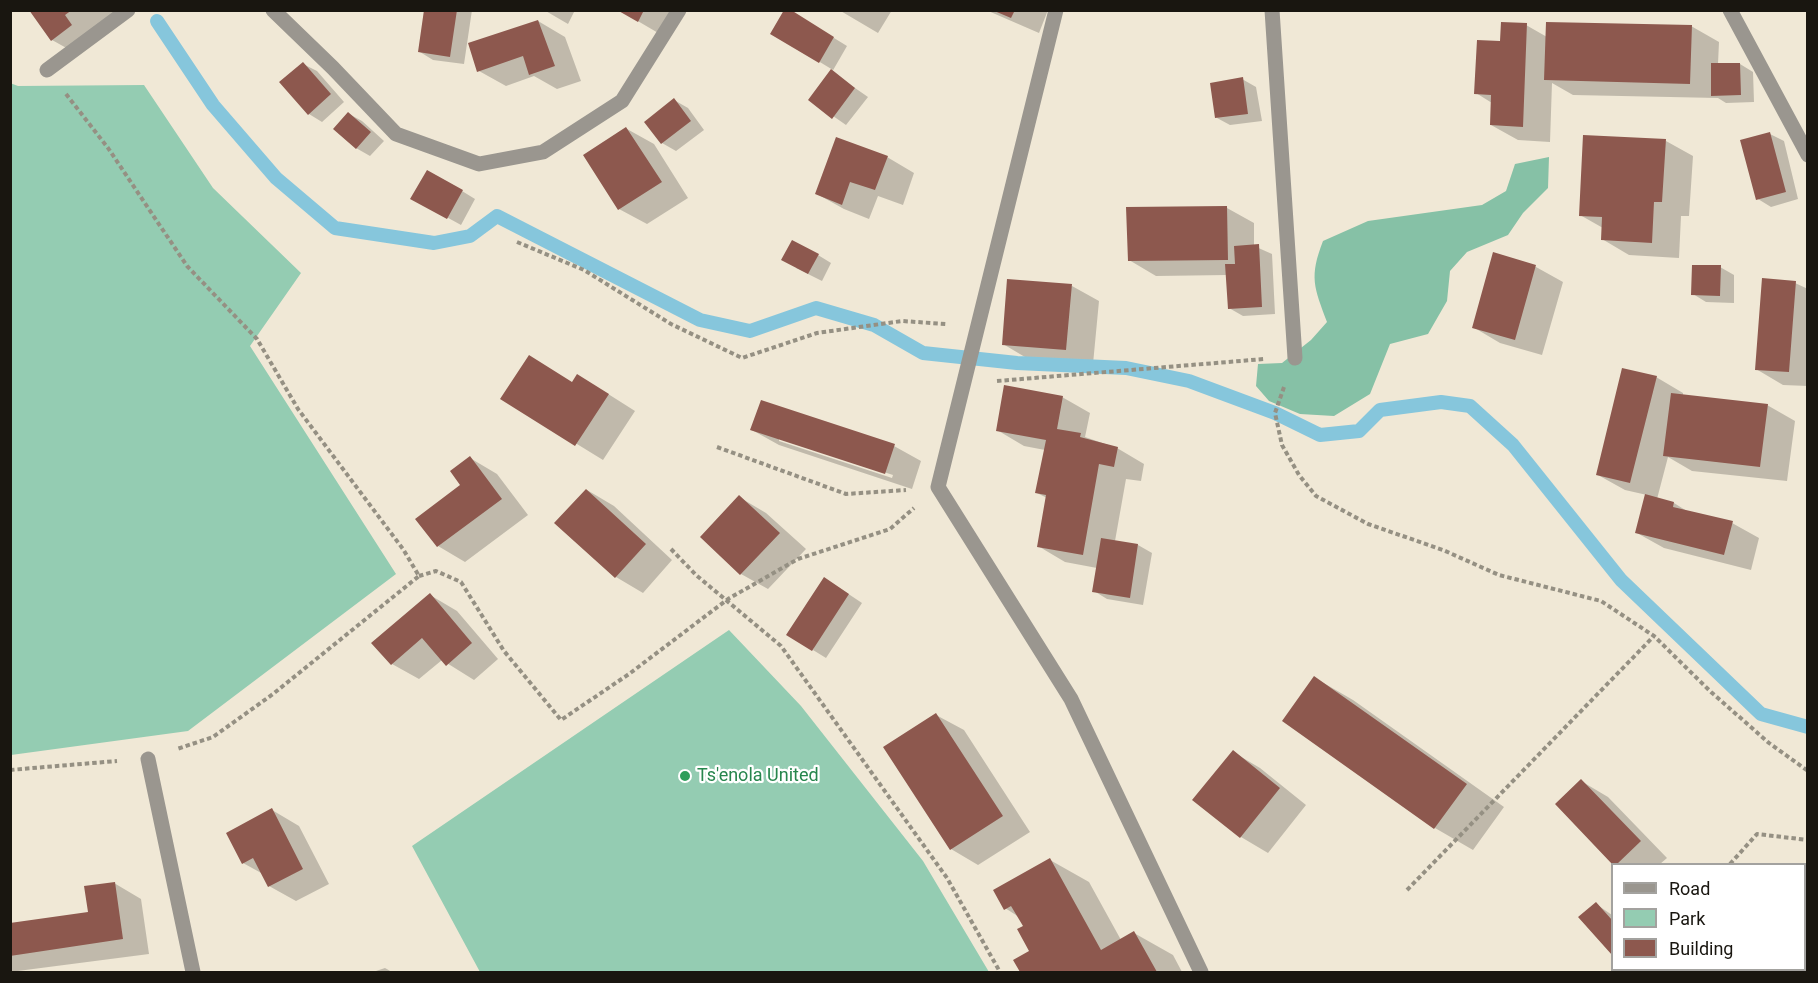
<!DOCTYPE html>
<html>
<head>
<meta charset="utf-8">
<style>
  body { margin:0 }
  #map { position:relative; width:1818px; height:983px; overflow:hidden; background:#f0e8d6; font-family:Roboto,sans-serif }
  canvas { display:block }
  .frame { position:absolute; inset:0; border:12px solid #191610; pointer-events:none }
  .legend { position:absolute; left:1611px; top:863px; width:195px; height:108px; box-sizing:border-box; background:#fff; border:2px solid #a3a29f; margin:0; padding:8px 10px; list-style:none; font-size:18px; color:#191610 }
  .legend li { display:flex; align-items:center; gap:12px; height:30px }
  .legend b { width:30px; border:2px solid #a3a29f }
</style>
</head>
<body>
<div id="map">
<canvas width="1818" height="983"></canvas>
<div class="frame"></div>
<ul class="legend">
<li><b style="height:8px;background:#9a968f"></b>Road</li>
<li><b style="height:16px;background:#94ccb2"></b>Park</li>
<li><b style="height:16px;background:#8d584e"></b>Building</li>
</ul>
</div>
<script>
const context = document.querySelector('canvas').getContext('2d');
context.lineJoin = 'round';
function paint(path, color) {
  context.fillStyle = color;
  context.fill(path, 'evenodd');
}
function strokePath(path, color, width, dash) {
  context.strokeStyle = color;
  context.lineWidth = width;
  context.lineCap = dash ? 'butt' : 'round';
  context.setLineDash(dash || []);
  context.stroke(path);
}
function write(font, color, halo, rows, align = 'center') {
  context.font = font + ' Roboto,sans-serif';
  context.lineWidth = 4.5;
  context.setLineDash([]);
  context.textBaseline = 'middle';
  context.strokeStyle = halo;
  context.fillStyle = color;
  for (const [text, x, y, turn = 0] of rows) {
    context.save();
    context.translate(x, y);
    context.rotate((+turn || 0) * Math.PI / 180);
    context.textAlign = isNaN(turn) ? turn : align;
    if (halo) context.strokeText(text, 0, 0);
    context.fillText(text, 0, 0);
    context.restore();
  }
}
paint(new Path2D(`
  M10 83 18 86 144 85 213 188 301 273 250 346 396 574 188 731 11 755Z
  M729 630 801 706 923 861 989 972H480L412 846Z`), '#94ccb2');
paint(new Path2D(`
  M1549 157 1548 188 1523 213 1508 235 1467 252 1450 271 1447 301 1428 334 1390 344 1370 394 1334 416 1300 414 1269 401 1256 386 1258 364 1282 363 1311 340 1327 322C1314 287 1309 277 1323 241L1368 221 1482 205 1506 191 1515 164Z`), '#86c1a6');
paint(new Path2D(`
  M31 10H118L79 55 52 40Z
  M426 10H472L464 64 433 60 420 52Z
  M544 10H575L568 24Z
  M619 10H680L665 37Z
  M839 10H892L878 33Z
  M986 10H1048L1039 33Z
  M800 17 847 46 832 72 868 97 846 125 810 100 833 70 772 33Z
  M538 21 565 37 581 81 557 89 534 76 506 86 479 71Z
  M1526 25 1547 37 1691 26 1719 42 1718 64H1740L1753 72 1754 102 1726 103 1718 98 1573 95 1552 83 1550 142 1518 140 1491 125 1492 103 1476 93 1501 43Z
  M303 64 317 71 344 102 322 122 309 114Z
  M1242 79 1256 87 1262 121 1230 125 1217 118Z
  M674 100 688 108 704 130 676 151 662 143 646 122Z
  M349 114 362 121 384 141 370 156 356 148Z
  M627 129 654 144 688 198 647 224 619 209Z
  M1770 134 1784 141 1798 199 1771 207 1758 199Z
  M1666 141 1693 156 1689 216H1681L1679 258 1629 255 1602 239 1603 228 1580 215Z
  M887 157 914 173 903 205 878 196 869 219 844 209 817 194Z
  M462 191 475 199 461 225 412 198Z
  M1227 208 1254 223V246L1272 254 1275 314 1243 316 1229 308 1227 275 1156 276 1129 260Z
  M1494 254 1536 267 1563 282 1542 355 1500 343 1473 327Z
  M818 255 831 263 822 281 796 268Z
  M1720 267 1734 275V303L1706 302 1693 294Z
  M1795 283 1808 289V386L1783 385 1756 369Z
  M1072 286 1099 301 1093 364 1030 360 1003 344Z
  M1656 377 1683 393V396L1767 405 1795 421 1787 481 1692 471 1668 457 1657 499 1674 503 1690 513 1732 523 1759 538 1751 570 1664 548 1637 533 1647 495 1625 490 1598 475Z
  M573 383 605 392 635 411 603 460 502 398Z
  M1062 397 1090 413 1085 437 1117 448 1144 464 1141 481 1126 479 1115 541 1138 545 1152 553 1143 605 1107 599 1094 591 1097 568 1065 562 1038 546 1047 498 1037 493 1045 450 1024 446 997 430Z
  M752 430 894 446 921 461 912 489 779 445ZM779 438 893 475 892 478 779 441Z
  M470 458 497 474 528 515 465 562 438 546Z
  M587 490 614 506 672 560 643 593 616 577Z
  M739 497 766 513 806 549 768 589 741 574 702 537Z
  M838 587 862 603 826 658 813 650Z
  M430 595 457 611 498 659 474 680 442 660 419 679 392 664Z
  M1315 678 1353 700 1504 807 1473 850 1435 828 1284 721Z
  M936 715 964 730 1030 832 978 865 951 849Z
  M1233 752 1260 768 1306 805 1268 853 1241 837 1194 800Z
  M1581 781 1608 797 1667 858 1660 864H1614L1557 804Z
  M272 810 299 826 329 884 296 901 269 886 263 874 243 863Z
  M1050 860 1089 882 1121 940 1134 933 1173 955 1182 972H1021L1015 961 1031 952 1025 926 1019 917 1005 908Z
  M114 883 141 899 149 954 10 972V925L90 914Z
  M1596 904 1612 915V953L1581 917Z
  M1804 966 1808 972H1717L1720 970H1804Z
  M385 968 392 972H373Z
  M1660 970H1702L1705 972H1657Z`), '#0003');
strokePath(new Path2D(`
  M157 21 213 105 276 178 335 228 434 243 470 236 497 216 700 320 750 331 816 308 874 325 923 353 1017 363 1126 368 1189 381 1275 413 1320 435 1359 431 1380 410 1441 402 1470 406 1513 445 1621 580 1761 714 1808 727`), '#86c6dc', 14);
paint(new Path2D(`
  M29 10H72L65 15 72 25 51 41Z
  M424 10H457L450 57 418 52Z
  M617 10H644L638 22Z
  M784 10H791L834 37 819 63 770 34Z
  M992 10H1015L1011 18Z
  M538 20 555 66 529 75 523 56 477 72 468 43Z
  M1501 22 1527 23 1523 127 1490 125 1491 95 1474 94 1477 40 1500 41Z
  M1546 22 1692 25 1690 84 1544 80Z
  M303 62 331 94 308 115 279 82Z
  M1711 63H1740L1741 95 1711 96Z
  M831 69 855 88 832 119 808 100Z
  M1243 77 1248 114 1215 118 1210 83Z
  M674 98 691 121 661 144 644 122Z
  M348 112 371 132 356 149 333 129Z
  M626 127 662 182 618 210 583 155Z
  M1770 132 1786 192 1756 200 1740 140Z
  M1583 135 1666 139 1662 202H1654L1652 243 1601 240 1602 217 1579 216Z
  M836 137 888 156 875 190 850 182 842 205 815 194Z
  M427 170 463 190 447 219 410 199Z
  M1227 206 1228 260 1128 261 1126 207Z
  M792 240 819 254 808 274 781 260Z
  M1259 244 1262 307 1228 309 1225 264H1235L1234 246Z
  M1493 252 1536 265 1515 340 1472 328Z
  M1692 265H1721L1720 296 1691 295Z
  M1762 278 1796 281 1789 372 1755 370Z
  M1007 279 1072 284 1066 350 1002 345Z
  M529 355 572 382 577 374 609 394 575 446 500 399Z
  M1622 368 1657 376 1630 483 1596 475Z
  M1004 385 1063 396 1057 429 1081 433 1080 437 1118 447 1114 467 1099 464 1083 555 1037 547 1046 495 1035 493 1046 440 996 431Z
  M1671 393 1768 404 1760 467 1663 456Z
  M761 400 895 444 885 474 750 430Z
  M470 456 502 499 437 547 415 519 460 485 450 471Z
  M586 489 646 544 615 578 554 523Z
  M1645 494 1674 502 1673 507 1733 521 1724 555 1635 533Z
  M739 495 780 533 740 575 700 537Z
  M1101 538 1138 544 1130 598 1092 592Z
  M824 577 849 594 812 651 786 635Z
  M430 593 472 643 446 666 422 638 391 665 371 643Z
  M1314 676 1467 784 1434 829 1282 721Z
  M936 713 1003 816 950 850 883 747Z
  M1233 750 1280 788 1240 838 1192 800Z
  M1581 779 1641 841 1617 864H1612L1555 804Z
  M272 808 303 869 268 887 253 858 242 864 226 833Z
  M1050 858 1101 950 1134 931 1157 972H1020L1013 960 1029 951 1017 929 1023 926 1011 906 1004 910 993 890Z
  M115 882 123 939 10 956V923L88 912 84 886Z
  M1596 902 1612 920V955L1578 917Z
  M1658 970H1692L1696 972H1655Z
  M1718 970H1802L1806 972H1715Z`), '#8d584e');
strokePath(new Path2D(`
  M66 94 108 148 187 266 257 339 298 409 403 549 419 576 273 694 213 737 177 749
  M517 242 584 270 671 324 742 358 817 333 902 321 946 324
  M997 381 1264 359
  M1284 387 1275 413 1282 445 1299 475 1316 496 1368 524 1443 550 1499 575 1601 601 1654 636 1711 692 1769 743 1808 771
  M717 447 846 494 906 490
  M671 549 696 575 781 646 947 878 1000 972
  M419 576 436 571 461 582 504 651 561 720 629 674 728 599 798 559 890 529 914 508
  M10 770 117 761
  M1730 864 1757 834 1808 840
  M1407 890 1654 636`), '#959083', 4, [4.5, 3]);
strokePath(new Path2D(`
  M1272 10 1295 358
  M148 759 193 972`), '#9a968f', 15);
strokePath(new Path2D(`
  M273 10 333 68 396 134 479 164 543 152 622 101 679 10
  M1056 10 938 487 1071 699 1201 972
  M1730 10 1808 155
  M47 70 128 10`), '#9a968f', 15);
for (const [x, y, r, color] of [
  [685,776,6,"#2e9e5b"]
]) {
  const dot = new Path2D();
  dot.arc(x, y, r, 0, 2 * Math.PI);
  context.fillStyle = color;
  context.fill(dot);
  strokePath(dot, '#fff', 2);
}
write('18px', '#27864d', '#fff', [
  ["Ts'enola United",697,776]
], 'left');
</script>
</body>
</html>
